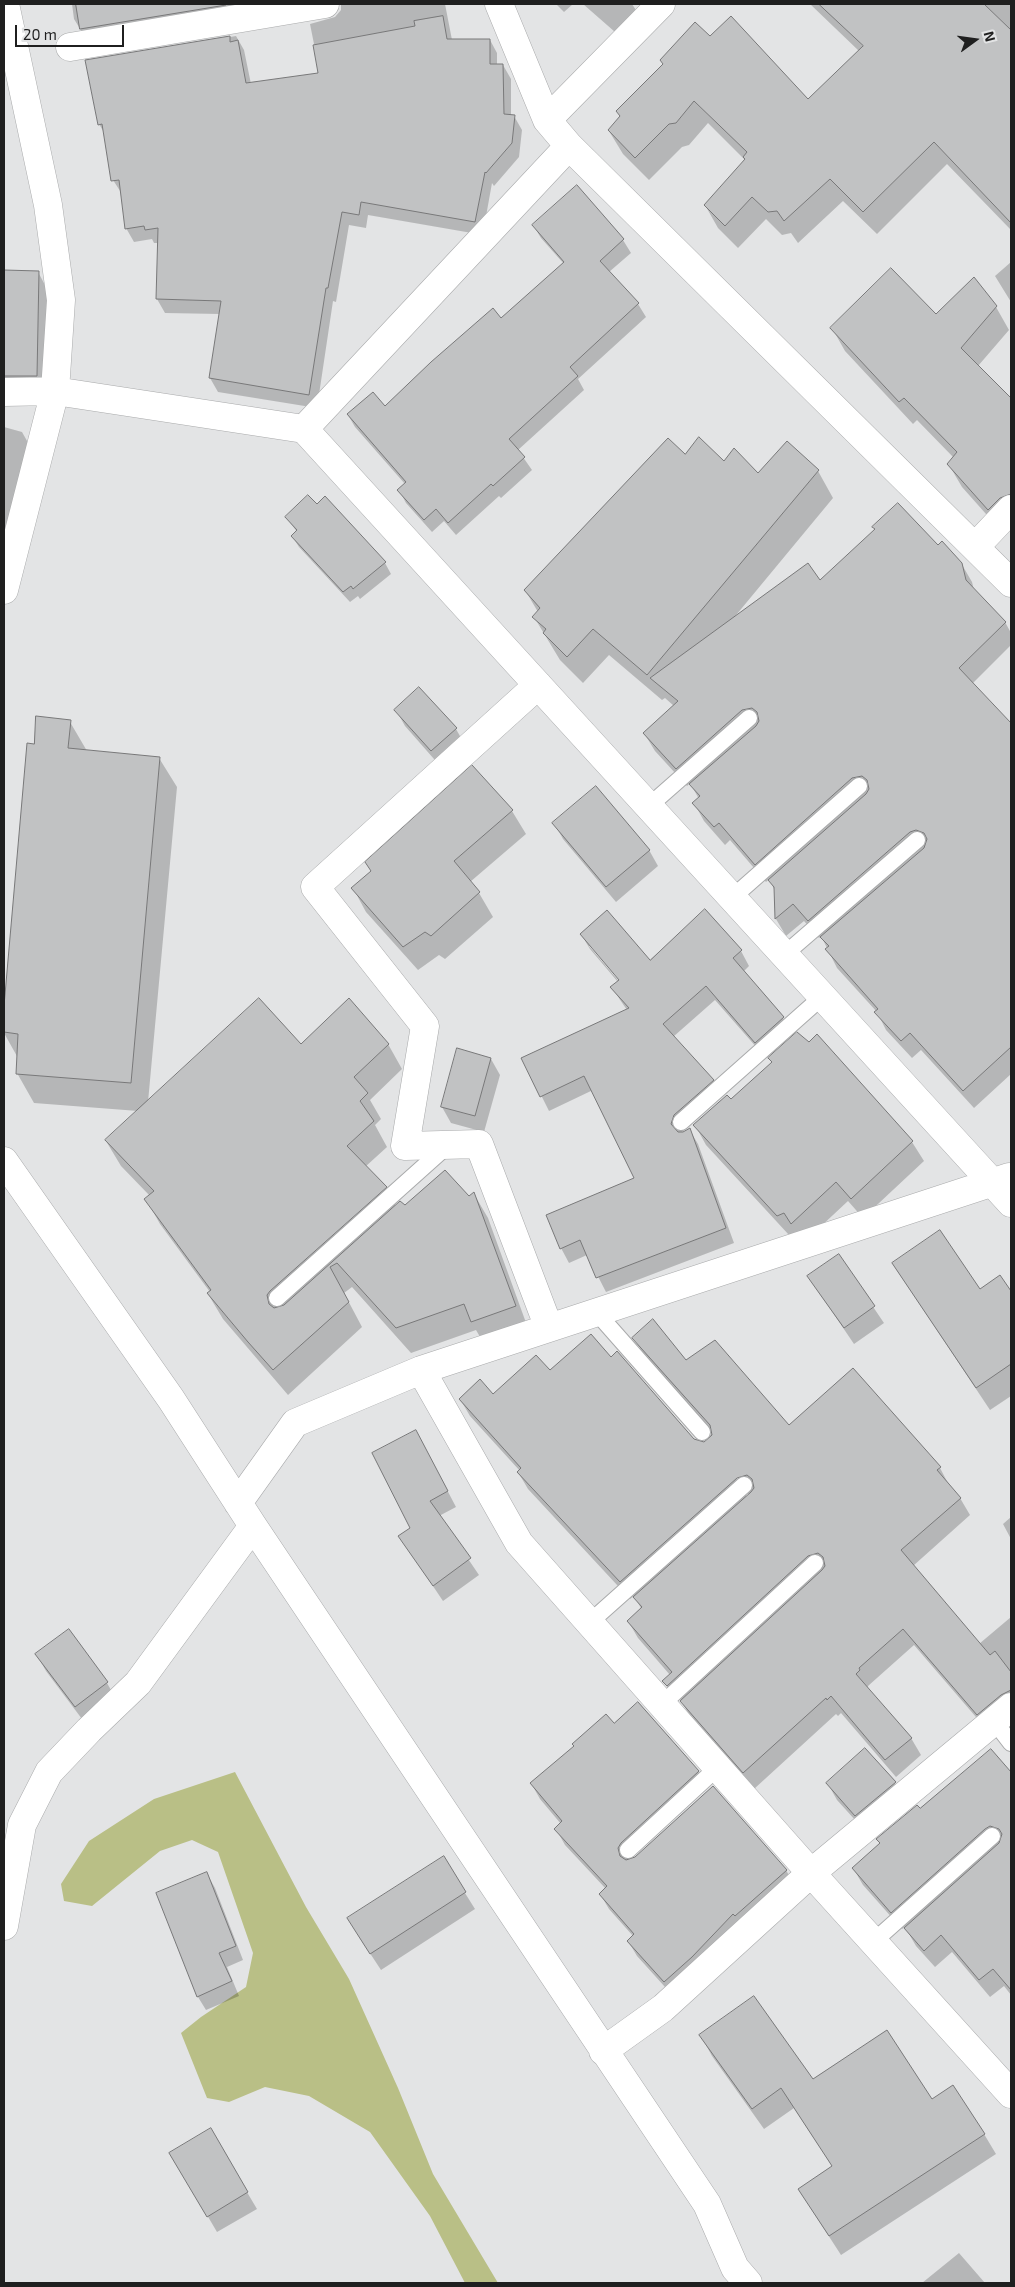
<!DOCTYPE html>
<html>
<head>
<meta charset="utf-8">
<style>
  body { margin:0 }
  #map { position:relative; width:1015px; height:2287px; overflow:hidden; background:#e3e4e5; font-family:"Exo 2",sans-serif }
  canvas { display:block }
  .frame { position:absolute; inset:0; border:5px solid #1f1f1f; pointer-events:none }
  .north { position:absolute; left:950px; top:15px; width:50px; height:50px; -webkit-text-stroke:4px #e3e4e5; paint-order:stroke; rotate:76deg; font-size:14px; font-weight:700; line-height:20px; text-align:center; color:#1f1f1f }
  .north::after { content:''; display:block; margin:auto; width:18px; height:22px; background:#1f1f1f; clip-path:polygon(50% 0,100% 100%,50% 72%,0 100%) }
  .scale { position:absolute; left:15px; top:25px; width:109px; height:22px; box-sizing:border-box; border:2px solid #1f1f1f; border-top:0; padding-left:6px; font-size:15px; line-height:18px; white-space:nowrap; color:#1f1f1f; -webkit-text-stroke:4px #e3e4e5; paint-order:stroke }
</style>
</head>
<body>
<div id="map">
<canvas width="1015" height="2287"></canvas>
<div class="frame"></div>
<div class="north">N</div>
<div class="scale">20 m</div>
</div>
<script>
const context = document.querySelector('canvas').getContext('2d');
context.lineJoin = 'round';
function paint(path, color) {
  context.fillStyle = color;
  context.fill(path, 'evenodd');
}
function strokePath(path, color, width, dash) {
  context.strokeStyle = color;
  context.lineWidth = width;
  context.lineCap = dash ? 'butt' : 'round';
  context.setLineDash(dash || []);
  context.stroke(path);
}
paint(new Path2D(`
  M235 1772 306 1907 349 1979 398 2088 433 2174 498 2283H465L430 2216 370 2132 309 2096 265 2087 229 2102 207 2098 181 2033 201 2017 246 1987 253 1953 218 1852 192 1840 160 1851 92 1906 64 1901 61 1884 89 1841 154 1799Z`), '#b9bf86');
paint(new Path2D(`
  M72 4H319L82 32 74 19Z
  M341 4H445L452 40H490L497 53V66L503 65 511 79V116H514L522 130 519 157 494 186 492 183 483 233H472L368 215 366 228 349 225 336 302 333 301 317 408 218 392 210 378 220 314 165 313 157 299 158 243H154L152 239 134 242 126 228 122 194 113 180 105 134 99 124 86 61 236 36 244 50 251 84 320 74 310 24 335 17 341 10Z
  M556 4H573L564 12Z
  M583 4H632L641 18 623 39Z
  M810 4H1011V230L947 164 877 234 843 201 798 243 791 233 782 235 766 219 738 248 718 228 705 205 745 160 708 123 689 145 682 147 649 180 623 154 609 131 710 37 807 101 859 51Z
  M576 187 623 240 631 253 609 272 638 304 646 317 578 379 584 390 518 450 532 470 501 498 499 496 456 535 444 521 432 532 406 503 399 490 405 484 355 427 348 415 385 408 500 320 564 264 541 238 533 225Z
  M1011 262V302L995 276Z
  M4 272H38L51 296 50 399 4 404Z
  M996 307 1009 330 978 366 1011 400V524L1002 532 962 487 949 465 954 458 917 420 913 424 845 351 832 328Z
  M4 427 22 432 31 448 4 562Z
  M685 455 724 462 758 474 818 471 833 498 732 620 820 582 938 547 961 563 972 582 974 590 1005 622 1011 633V645L972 684 1011 724V1074L974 1108 921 1050 912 1058 886 1030 877 1012 837 968 821 936 819 938 804 921 786 936 776 919 775 891 769 879 766 882 730 840 725 845 704 821 694 803 699 799 690 783 687 786 655 751 644 733 674 706 665 698 662 700 609 655 583 683 560 660 534 617 538 612 525 590Z
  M286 517 385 563 391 574 360 599 358 596 350 602 299 547 292 536 297 532Z
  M396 710 456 729 465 745 441 767 405 726Z
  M70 722 87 751 159 758 177 787 148 1102 301 1045 388 1044 402 1069 370 1100 381 1119 375 1125 387 1147 365 1167 386 1187 396 1206 469 1198 474 1194 488 1218 529 1331 486 1347 476 1330 411 1353 352 1287 344 1293 362 1327 288 1395 223 1319 208 1294 210 1292 160 1224 146 1199 150 1196 121 1166 106 1141 138 1111 34 1103 17 1073 18 1058 4 1033 28 744 36 746Z
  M472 767 512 811 526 834 470 882 479 893 493 917 445 959 439 955 418 970 366 912 353 888 372 872Z
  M554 823 649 850 658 866 616 902 563 839Z
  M705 911 741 951 749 966 743 972 783 1018 792 1033 765 1057 715 1000 673 1037 713 1080 721 1095 681 1133 689 1129 698 1144 734 1243 606 1292 587 1255 569 1263 561 1248 635 1178 593 1090 549 1111 523 1059 627 1010 612 988 618 982 590 949 581 934 649 961ZM589 946H592L624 983 622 985Z
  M817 1036 912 1142 924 1161 863 1218 848 1201 803 1243 796 1232 789 1235 706 1145 695 1125 731 1101Z
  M491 1059 500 1075 484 1132 451 1123 442 1107Z
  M838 1255 884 1323 854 1344 808 1276Z
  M893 1264 979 1291 1000 1277 1011 1293V1396L990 1410Z
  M634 1338 685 1362 789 1427 940 1468 949 1485 960 1498 970 1515 913 1566 979 1644 1011 1617V1713L988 1731 914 1645 868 1686V1689L911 1738 921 1755 896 1777 841 1713 838 1716 836 1714 754 1789 691 1718 680 1699 677 1702 673 1698 664 1681 670 1675 638 1638 628 1621 642 1610 634 1596 630 1599 528 1489 518 1472 520 1471 470 1416 460 1399 493 1396 550 1372 611 1359 694 1440 705 1443 712 1433 644 1355ZM735 1471 749 1495 747 1497 733 1473Z
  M425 1448 456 1507 439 1516 479 1575 443 1601 400 1537 412 1528Z
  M1011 1517V1539L1003 1524Z
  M69 1631 107 1683 116 1699 85 1723 46 1671 37 1655Z
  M614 1725 698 1771 707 1787 630 1858 628 1862 786 1870 795 1886 674 1997 637 1956 628 1941 633 1936 609 1909 600 1894 606 1889 565 1845 556 1829 561 1824 540 1799 531 1783Z
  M865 1750 895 1783 904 1799 865 1831 837 1800 828 1784Z
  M962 1776 1011 1834V1995L1004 1986 990 1997 952 1952 935 1967 916 1946 905 1927 902 1929 863 1885 853 1868Z
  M443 1858 475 1909 381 1970 358 1935Z
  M207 1874 215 1888 243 1960 227 1967 239 1996 206 2010 198 1997Z
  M701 2036 813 2081 932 2100 984 2134 996 2154 841 2255 799 2190 833 2167 794 2108 764 2129 712 2056Z
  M210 2130 257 2209 217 2232 171 2154Z
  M959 2253 985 2283H922Z`), '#0003');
const building = new Path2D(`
  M76 4H225L226 5 80 29Z
  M819 4H984L1011 30V223L934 142 863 212 830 179 784 221 777 211 768 212 752 197 725 226 704 205 745 159 743 157 747 152 694 101 676 123 669 124 635 158 608 130 620 116 616 111 663 64 660 60 695 22 710 36 731 16 808 99 863 46Z
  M443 16 447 39H490V64H503L504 114 515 115 512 143 486 173 485 172 475 222 361 202 359 215 342 212 328 288H326L309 395 209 378 221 301 156 299 158 228 145 230 144 226 125 229 119 180 111 181 102 124 98 125 85 60 230 36V42L238 40 246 83 318 73 313 45 415 26 414 21Z
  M577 185 624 239 600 261 639 303 570 367 578 376 509 439 525 457 493 486 491 484 448 523 436 509 424 520 397 490 406 482 347 414 373 392 385 406 431 362 493 308 501 318 564 262 532 225Z
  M891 268 936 314 974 277 997 306 961 348 1011 398V494L1000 498 988 510 947 464 957 452 904 398 899 402 830 328Z
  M4 270 39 271 37 376H4Z
  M699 437 724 461 734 448 758 473 787 441 819 470 647 675 593 629 567 657 543 633 546 629 532 617 540 608 524 590 668 438 685 454Z
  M308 495 317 504 325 496 386 562 353 589 351 586 343 592 291 536 297 530 285 517Z
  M898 503 938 545 942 541 962 563 966 580 1006 622 959 668 1011 723V1047L963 1091 910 1033 901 1041 874 1012 878 1009 825 949 829 946 820 937 924 848 927 839 924 833 916 830 910 832 808 921 793 904 775 919 774 887 768 880 866 794 869 789 867 780 862 776 852 778 755 865 719 823 714 827 692 803 700 796 689 784 756 726 759 721 757 712 752 708 742 710 676 769 643 733 678 701 650 678 808 563 820 580 875 529 872 527Z
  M419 687 457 728 431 751 394 710Z
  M36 716 71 720 68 748 160 757 131 1083 16 1074 18 1034 4 1032V1006L27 743 34 744Z
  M472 765 513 810 454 861 480 892 431 936 425 932 403 947 351 888 371 871 365 862Z
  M596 786 650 850 606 887 552 823Z
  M705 909 742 950 733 958 784 1017 755 1043 706 986 663 1024 714 1080 674 1115 671 1124 678 1132H683L690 1128 726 1228 596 1278 580 1240 560 1249 546 1215 634 1178 584 1076 540 1097 521 1058 629 1008 610 987 619 980 580 934 607 910 650 960Z
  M259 998 301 1044 349 998 389 1044 354 1077 368 1093 360 1101 374 1121 347 1146 387 1187 270 1291 267 1295 269 1304 274 1308 284 1305 400 1201 405 1205 445 1170 469 1196 474 1192 516 1306 471 1322 464 1304 396 1328 337 1263 330 1267 349 1302 273 1370 248 1342 207 1293 211 1290 144 1199 154 1191 105 1140Z
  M797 1032 809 1042 817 1034 913 1141 851 1199 836 1182 791 1224 784 1213 777 1216 693 1125 727 1095 731 1099 772 1062 768 1058Z
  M457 1048 491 1058 475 1116 441 1107Z
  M940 1230 980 1289 1000 1275 1011 1291V1364L976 1388 892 1263Z
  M839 1254 875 1306 844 1328 807 1276Z
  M653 1319 686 1360 715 1340 789 1425 853 1368 941 1467 937 1470 961 1498 901 1550 990 1655 995 1651 1011 1672V1690L1001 1695 977 1715 903 1629 859 1668 860 1670 856 1674 912 1738 885 1760 831 1696 827 1700 826 1698 743 1773 680 1701 822 1570 825 1566 823 1557 818 1553 808 1556 667 1686 662 1681 672 1672 627 1621 642 1607 633 1597 751 1492 754 1488 752 1479 747 1475 737 1478 620 1582 517 1472 521 1468 459 1399 480 1379 493 1394 536 1355 550 1370 591 1334 611 1357 617 1351 694 1439 704 1442 712 1435 710 1425 632 1338Z
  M416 1430 448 1491 430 1501 471 1558 433 1586 398 1536 410 1528 372 1453Z
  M69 1629 108 1682 75 1707 35 1654Z
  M638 1702 699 1771 621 1843 618 1848 620 1856 626 1860 635 1857 713 1786 787 1870 735 1916 733 1914 692 1957 664 1982 627 1941 634 1934 599 1894 607 1886 554 1829 562 1821 530 1783 574 1746 572 1744 606 1714 614 1723Z
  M865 1748 896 1782 855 1816 826 1783Z
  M991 1749 1011 1772V1990L993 1969 979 1980 941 1935 924 1951 904 1928 999 1843 1002 1834 999 1829 990 1826 985 1829 891 1913 852 1868 880 1843 876 1839 917 1805 920 1808Z
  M444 1856 466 1892 370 1954 347 1918Z
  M207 1872 236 1946 219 1953 232 1981 197 1997 156 1893Z
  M754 1996 813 2079 887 2030 932 2099 953 2085 985 2134 829 2236 798 2189 832 2166 781 2088 752 2109 699 2035Z
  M211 2128 248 2192 207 2217 169 2153Z`);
paint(building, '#c1c2c3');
strokePath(building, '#787879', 1);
const service = new Path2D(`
  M649 806 749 718
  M733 897 859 786
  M785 954 917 840
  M681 1122 823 996
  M277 1298 448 1145
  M597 1313 702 1432
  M589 1623 744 1485
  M661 1705 815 1563
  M994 1721 1011 1743
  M628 1850 717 1768
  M873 1942 992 1836`);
const minor = new Path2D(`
  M499 4 547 120 569 146 1011 583
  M70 47 325 4
  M547 120 661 4
  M4 392 55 391 304 429 1011 1203
  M304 429 569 146
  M975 547 1011 509
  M4 590 55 391 61 300 48 205 5 4
  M538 685 315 887 425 1026 405 1146 479 1144 549 1328
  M4 1161 171 1399 253 1526 707 2204 735 2268 748 2283
  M421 1370 519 1543 811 1873 1011 2094
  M238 1503 295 1423 421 1370 1009 1177
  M4 1926 22 1825 49 1772 89 1730 138 1683 253 1526
  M603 2051 663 2008 811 1873 1011 1707`);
strokePath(service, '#a9aaab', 18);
strokePath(minor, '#a9aaab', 29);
strokePath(service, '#fff', 16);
strokePath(minor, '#fff', 28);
</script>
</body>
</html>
